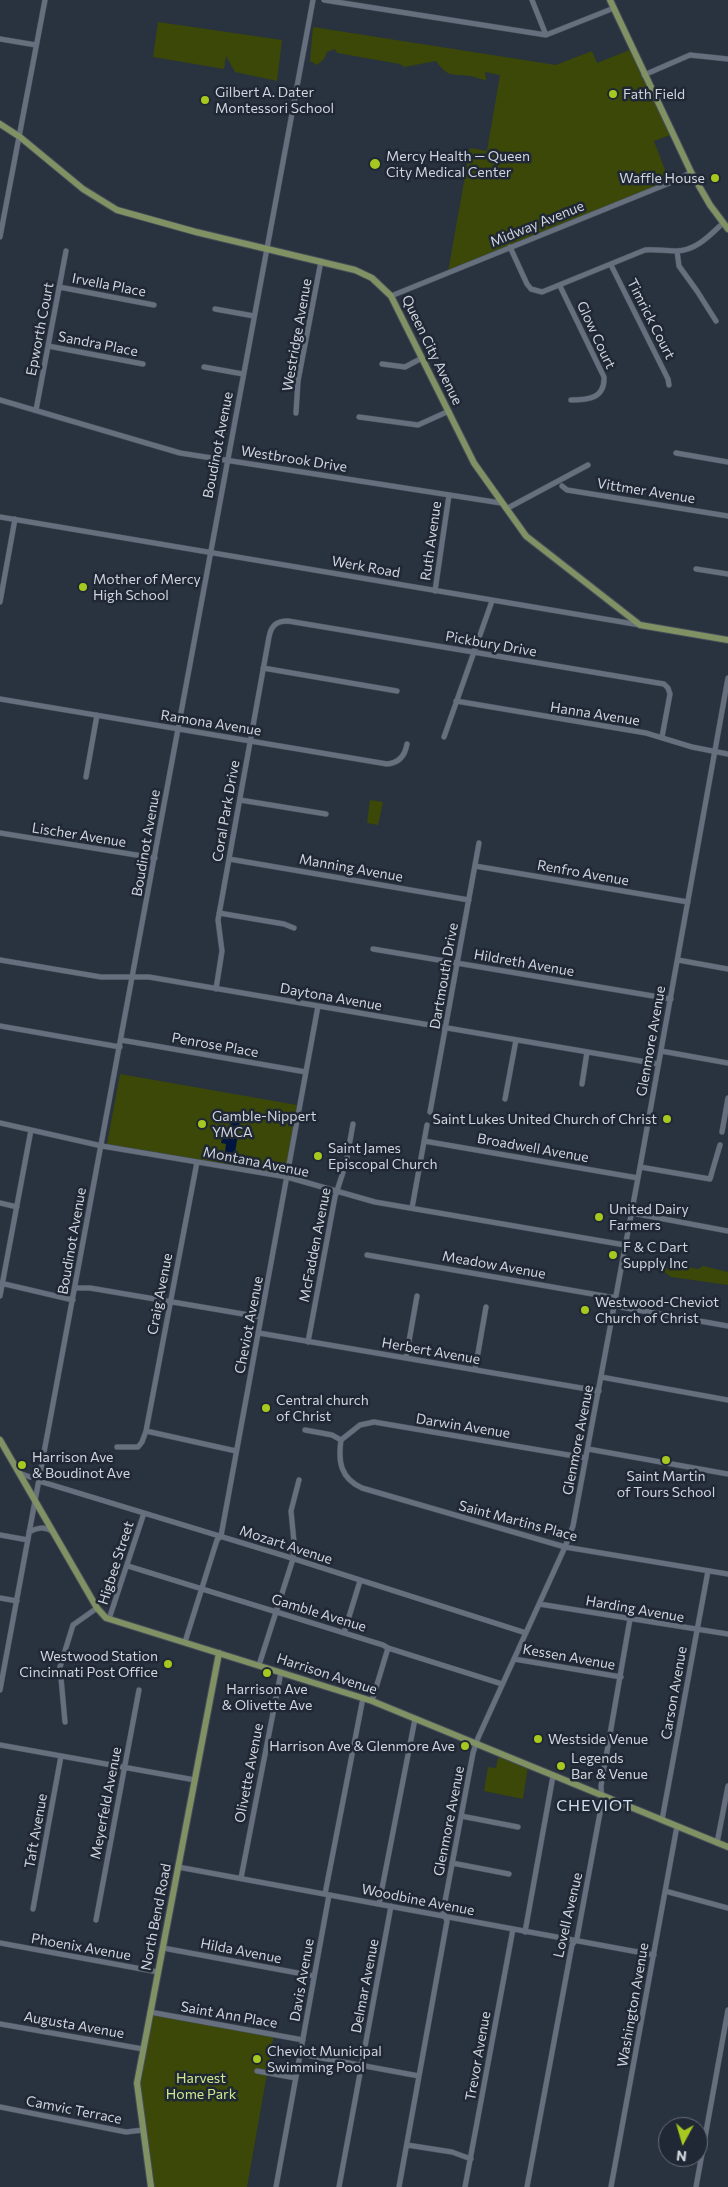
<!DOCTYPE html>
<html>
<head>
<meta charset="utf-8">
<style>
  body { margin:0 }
  #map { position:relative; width:728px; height:2187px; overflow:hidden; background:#29323f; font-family:Commissioner,sans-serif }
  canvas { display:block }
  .north { position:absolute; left:658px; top:2117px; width:50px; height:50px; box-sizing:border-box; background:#1f2834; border:1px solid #656d78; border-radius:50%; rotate:186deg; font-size:14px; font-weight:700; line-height:20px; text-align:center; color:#cfd4dd }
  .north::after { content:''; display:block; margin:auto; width:18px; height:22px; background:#a7c81f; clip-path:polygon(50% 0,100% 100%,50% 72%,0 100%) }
</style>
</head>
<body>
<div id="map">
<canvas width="728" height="2187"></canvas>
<div class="north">N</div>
</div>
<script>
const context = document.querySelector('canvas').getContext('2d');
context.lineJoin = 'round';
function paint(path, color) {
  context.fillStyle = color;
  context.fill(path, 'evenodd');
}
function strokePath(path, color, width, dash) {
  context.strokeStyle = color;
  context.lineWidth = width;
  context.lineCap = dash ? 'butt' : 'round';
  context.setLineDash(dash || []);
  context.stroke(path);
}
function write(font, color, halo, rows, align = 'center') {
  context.font = font + ' Commissioner,sans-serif';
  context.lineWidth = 5;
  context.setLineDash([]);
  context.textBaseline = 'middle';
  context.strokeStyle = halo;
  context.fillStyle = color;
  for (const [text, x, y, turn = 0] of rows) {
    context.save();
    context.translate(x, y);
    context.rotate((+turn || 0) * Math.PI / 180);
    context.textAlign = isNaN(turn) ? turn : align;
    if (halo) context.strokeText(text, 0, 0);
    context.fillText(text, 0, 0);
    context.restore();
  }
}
paint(new Path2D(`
  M158 22 282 40 277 81 235 72 226 56 224 69 153 57Z
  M313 27 556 65 592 51 597 63 632 49 673 134 654 141 670 183 448 272 470 148 487 151 500 75 485 72 486 80C481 80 476 77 471 76 452 74 448 78 436 61L404 67 400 64 337 53 335 49 327 52 324 59 317 65 310 61Z
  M370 800 383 802 378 825 367 823Z
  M120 1074 297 1105 285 1174 107 1144Z
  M672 1264 698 1269 703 1266 728 1272V1285L671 1277 663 1271Z
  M499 1754 528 1766 523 1799 484 1791 488 1767 496 1768Z
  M150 2012 274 2034 247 2187H151L137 2090Z`), '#3b4807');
paint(new Path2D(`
  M231 1119 240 1121 235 1153 225 1152 226 1144 221 1143 223 1134 229 1135Z`), '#00153f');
const minor = new Path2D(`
  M324 0 546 35 614 8
  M532 0 546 35
  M0 39 36 45
  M644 75 690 55 728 59
  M0 237 45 0
  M510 247 527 284 531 289 542 292 645 250C656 249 665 251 676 251 696 251 710 235 723 223
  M677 251 679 266 697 291 716 321
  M611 265 668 379 669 385
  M560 286 604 377C605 399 587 400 571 400
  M59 287 154 305
  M391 296 677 180 691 172
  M215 309 254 316
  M48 346 143 364
  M382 364 405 367 422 358
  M204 367 243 374
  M0 400 180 453 501 503
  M36 410 66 251
  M296 413 298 381 321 261
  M359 417 418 425 449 411
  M676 453 728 462
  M562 486 567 490 728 516
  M506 509 588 465
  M0 517 640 625
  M696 569 728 574
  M435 591 449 495
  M0 602 15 519
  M263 668 397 691
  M0 699 387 764C399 763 405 756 407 744
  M456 701 646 733 692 747 728 754
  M444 737 492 601
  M86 777 97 715
  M240 800 326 814
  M0 833 155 858
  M229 859 469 900
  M475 866 688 902
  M219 913 284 924 294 928
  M373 949 671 999
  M0 960 101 977H149L658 1064
  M678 960 728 969
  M216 989 222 951 218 920 269 637C271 626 276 621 288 621L664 684 668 688 670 694 662 737
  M0 1026 120 1047
  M121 1040 306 1072
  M661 1051 728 1063
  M582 1084 587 1052
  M505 1099 516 1040
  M430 1112 479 843
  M0 1123 102 1146 287 1177 375 1202 625 1245
  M722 1132 728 1098
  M424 1141 638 1178
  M640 1167 710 1179 720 1145
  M0 1203 17 1207
  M412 1208 427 1125
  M632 1213 728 1231
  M367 1255 616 1298
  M0 1283 73 1300
  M75 1288H90L261 1317
  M0 1296 31 1130
  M615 1306 728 1326
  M259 1333 599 1391
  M308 1342 335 1197 346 1163 353 1124
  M406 1358 417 1296
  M475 1370 486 1307
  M601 1377 728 1400
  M305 1430 332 1435 341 1440
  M146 1431 236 1451
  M341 1440C338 1461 340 1478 362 1488L565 1547 728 1574
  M341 1440 360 1425 374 1422 586 1458
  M117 1447H138L142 1442 146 1431 197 1162
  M588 1449 728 1474
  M19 1473 30 1477 41 1472
  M39 1481 285 1556 526 1633
  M29 1532C37 1528 44 1526 52 1531
  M0 1535 28 1540
  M128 1566 383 1645 388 1648 502 1684
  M0 1598 17 1601
  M539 1604 728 1634
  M109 1619 144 1513
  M344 1633 360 1581
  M185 1642 217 1540 221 1536 318 1006
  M514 1659 621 1677
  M259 1665 293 1559 294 1542 291 1511 299 1480
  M0 1690 313 0
  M372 1701 388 1648
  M65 1722 60 1667 73 1625 97 1608
  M0 1745 195 1780
  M461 1816 518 1827
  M662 1820 708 1571
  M717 1843 728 1786
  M452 1863 509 1874
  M178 1867 654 1955
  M241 1878 281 1672
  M665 1891 728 1908
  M325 1894 363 1698
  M379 1904 415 1719
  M33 1909 61 1756
  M96 1920 139 1690
  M525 1932 553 1776
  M0 1943 158 1972
  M163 1948 314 1976
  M150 2012 303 2040
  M0 2024 143 2049
  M300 2054 419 2076
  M257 2071 296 2078
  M0 2107 126 2132 143 2130
  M407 2145 452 2152 471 2159
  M276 2187 329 1895
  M339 2187 391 1906
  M399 2187 447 1921 443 1912 473 1753 478 1738 565 1547 573 1526 640 1167 728 678
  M465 2187 513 1929
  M527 2187 572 1945 577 1938 602 1802 601 1786 630 1619
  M611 2187 677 1826
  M696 2187 728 2010`);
const major = new Path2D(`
  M610 0 691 172 710 205 728 229
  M0 124 20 137 83 189 117 210 196 232 355 270 372 278 391 296 474 463 526 536 640 625 728 640
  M0 1440 97 1608 106 1618 372 1701 728 1847
  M151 2187 137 2083 219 1653`);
strokePath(minor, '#464d59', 6);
strokePath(major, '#464d59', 8);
strokePath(minor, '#656f7e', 5);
strokePath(major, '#809164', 6);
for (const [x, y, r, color] of [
  [613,94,5,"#a7c81f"],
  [205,100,5,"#a7c81f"],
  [375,164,6,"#a7c81f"],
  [715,178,5,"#a7c81f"],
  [83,587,5,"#a7c81f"],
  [667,1119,5,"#a7c81f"],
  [202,1124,5,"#a7c81f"],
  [318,1156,5,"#a7c81f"],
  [599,1217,5,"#a7c81f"],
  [613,1255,5,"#a7c81f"],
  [585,1310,5,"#a7c81f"],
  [266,1408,5,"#a7c81f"],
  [666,1460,5,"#a7c81f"],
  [22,1465,5,"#a7c81f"],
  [168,1664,5,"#a7c81f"],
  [267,1673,5,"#a7c81f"],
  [538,1739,5,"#a7c81f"],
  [465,1746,5,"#a7c81f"],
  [561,1766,5,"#a7c81f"],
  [257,2059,5,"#a7c81f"]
]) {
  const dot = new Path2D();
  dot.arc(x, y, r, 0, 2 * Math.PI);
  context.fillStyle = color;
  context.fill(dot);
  strokePath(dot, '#1f2834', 2);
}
write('14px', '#cfd4dd', '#1f2834', [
  ["Gilbert A. Dater",215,92],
  ["Montessori School",215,108],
  ["Fath Field",623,94],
  ["Mercy Health — Queen",386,156],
  ["City Medical Center",386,172],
  ["Waffle House",705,178,"right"],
  ["Mother of Mercy",93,579],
  ["High School",93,595],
  ["Gamble-Nippert",212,1116],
  ["YMCA",212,1132],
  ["Saint Lukes United Church of Christ",657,1119,"right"],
  ["Saint James",328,1148],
  ["Episcopal Church",328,1164],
  ["United Dairy",609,1209],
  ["Farmers",609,1225],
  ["F & C Dart",623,1247],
  ["Supply Inc",623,1263],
  ["Westwood-Cheviot",595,1302],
  ["Church of Christ",595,1318],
  ["Central church",276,1400],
  ["of Christ",276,1416],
  ["Harrison Ave",32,1457],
  ["& Boudinot Ave",32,1473],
  ["Saint Martin",666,1476,"center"],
  ["of Tours School",666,1492,"center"],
  ["Westwood Station",158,1656,"right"],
  ["Cincinnati Post Office",158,1672,"right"],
  ["Harrison Ave",267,1689,"center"],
  ["& Olivette Ave",267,1705,"center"],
  ["Westside Venue",548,1739],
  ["Harrison Ave & Glenmore Ave",455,1746,"right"],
  ["Legends",571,1758],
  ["Bar & Venue",571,1774],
  ["Cheviot Municipal",267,2051],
  ["Swimming Pool",267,2067]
], 'left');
write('14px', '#cfd4dd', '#1f2834', [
  ["Midway Avenue",537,224,-22],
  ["Irvella Place",109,285,11],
  ["Timrick Court",651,319,63],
  ["Epworth Court",40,329,-79],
  ["Westridge Avenue",297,335,-80],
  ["Glow Court",596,335,65],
  ["Sandra Place",98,344,11],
  ["Queen City Avenue",432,350,64],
  ["Boudinot Avenue",218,445,-79],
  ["Westbrook Drive",294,459,9],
  ["Vittmer Avenue",646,491,9],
  ["Ruth Avenue",431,541,-82],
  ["Werk Road",366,567,10],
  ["Pickbury Drive",491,644,10],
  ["Hanna Avenue",595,714,9],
  ["Ramona Avenue",211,723,9],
  ["Coral Park Drive",226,811,-80],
  ["Lischer Avenue",79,835,9],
  ["Boudinot Avenue",146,843,-80],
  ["Manning Avenue",351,868,10],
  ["Renfro Avenue",583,873,10],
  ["Hildreth Avenue",524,963,10],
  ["Dartmouth Drive",444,976,-80],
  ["Daytona Avenue",331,997,10],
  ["Glenmore Avenue",651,1041,-80],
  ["Penrose Place",215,1045,10],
  ["Broadwell Avenue",533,1148,10],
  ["Montana Avenue",256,1162,11],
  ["Boudinot Avenue",72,1241,-80],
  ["McFadden Avenue",315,1245,-79],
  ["Meadow Avenue",494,1265,10],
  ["Craig Avenue",160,1294,-79],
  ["Cheviot Avenue",249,1325,-79],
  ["Herbert Avenue",431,1351,10],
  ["Darwin Avenue",463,1426,9],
  ["Glenmore Avenue",578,1440,-79],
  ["Saint Martins Place",518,1521,15],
  ["Mozart Avenue",286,1545,18],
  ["Higbee Street",116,1563,-72],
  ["Harding Avenue",635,1609,10],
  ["Gamble Avenue",319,1613,17],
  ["Kessen Avenue",569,1657,10],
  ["Harrison Avenue",327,1674,18],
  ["Carson Avenue",674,1693,-80],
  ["Olivette Avenue",249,1773,-79],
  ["Meyerfeld Avenue",106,1803,-79],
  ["Glenmore Avenue",449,1821,-79],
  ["Taft Avenue",36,1831,-80],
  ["Woodbine Avenue",418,1900,11],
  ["Lovell Avenue",568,1915,-77],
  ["North Bend Road",156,1917,-79],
  ["Phoenix Avenue",81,1947,10],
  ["Hilda Avenue",241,1951,11],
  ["Davis Avenue",302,1980,-80],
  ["Delmar Avenue",365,1986,-79],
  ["Washington Avenue",633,2005,-80],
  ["Saint Ann Place",229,2015,10],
  ["Augusta Avenue",74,2025,10],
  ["Trevor Avenue",478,2056,-80],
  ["Camvic Terrace",74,2110,11]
]);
write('14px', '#d0e98e', '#1f2834', [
  ["Harvest",201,2078],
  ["Home Park",201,2094]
]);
context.letterSpacing = '1px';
write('16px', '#d1ddee', '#1f2834', [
  ["CHEVIOT",595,1806]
]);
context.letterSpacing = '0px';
</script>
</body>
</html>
